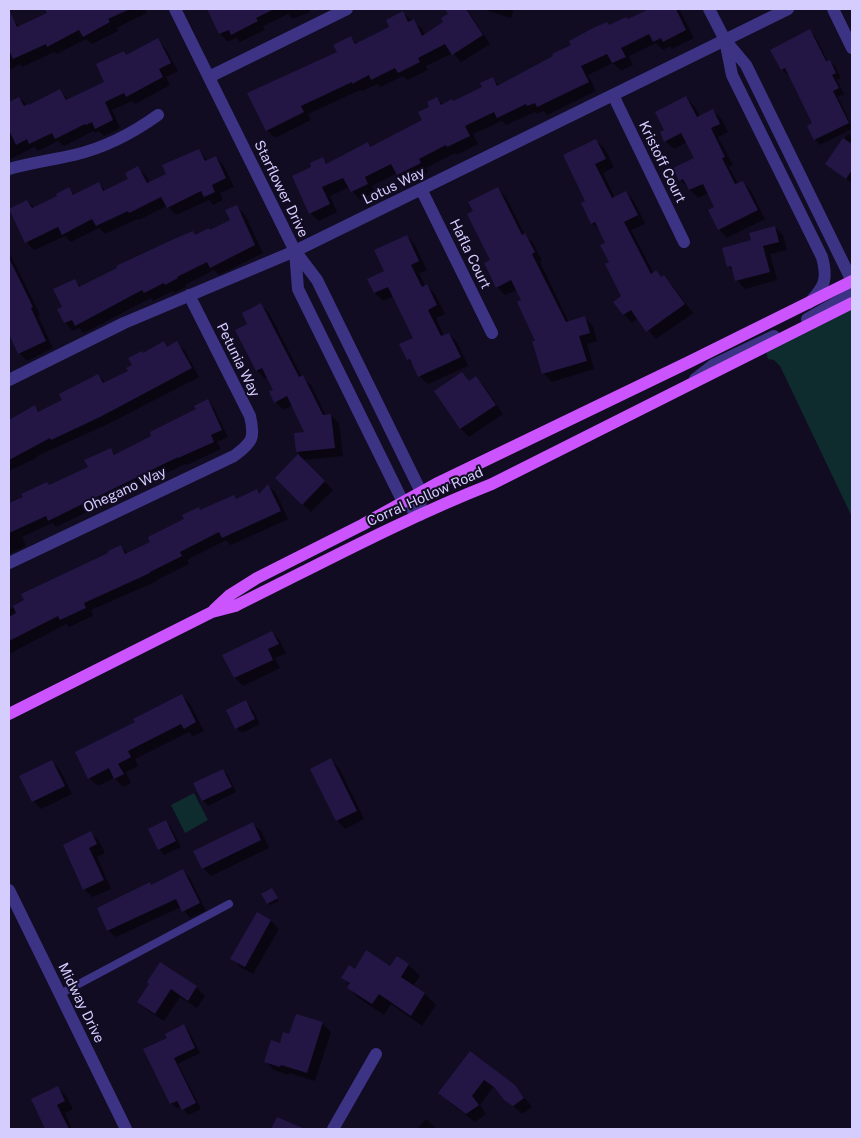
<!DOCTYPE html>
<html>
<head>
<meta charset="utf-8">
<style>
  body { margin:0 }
  #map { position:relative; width:861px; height:1138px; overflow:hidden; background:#110c22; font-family:"Public Sans",sans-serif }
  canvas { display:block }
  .frame { position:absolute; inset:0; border:10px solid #d6cdff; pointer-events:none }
</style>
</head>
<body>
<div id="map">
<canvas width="861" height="1138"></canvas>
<div class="frame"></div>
</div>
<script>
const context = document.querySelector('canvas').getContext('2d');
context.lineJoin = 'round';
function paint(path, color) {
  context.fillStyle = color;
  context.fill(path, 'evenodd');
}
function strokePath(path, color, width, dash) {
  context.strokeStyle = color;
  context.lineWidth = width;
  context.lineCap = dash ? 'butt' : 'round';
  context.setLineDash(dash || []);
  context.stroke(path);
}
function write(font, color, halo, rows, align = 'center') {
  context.font = font + ' "Public Sans",sans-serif';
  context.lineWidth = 4;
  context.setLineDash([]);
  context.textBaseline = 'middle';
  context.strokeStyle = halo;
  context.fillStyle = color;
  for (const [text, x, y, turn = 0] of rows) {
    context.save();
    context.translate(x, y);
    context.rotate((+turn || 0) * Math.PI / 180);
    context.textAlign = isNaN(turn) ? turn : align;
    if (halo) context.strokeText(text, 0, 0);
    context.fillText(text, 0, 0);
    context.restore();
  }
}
paint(new Path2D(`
  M852 308V517L780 366 774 360 768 359 766 352Z
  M194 793 208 820 185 833 171 805Z`), '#0e2b2d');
paint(new Path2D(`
  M46 9H145L147 13 116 28 118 31 92 44 86 39 57 54 54 52 22 67 20 64 9 70V23L14 21 20 27 48 14Z
  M208 9H310H309L310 12 293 19 288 14 263 26 265 30 240 42 236 38 228 42 220 34Z
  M449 9H467L490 44 461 62 453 53 426 66 428 70 407 80 403 76 381 87 377 84 362 91 360 90 308 114 311 120 275 138 267 130 351 37 357 44 391 27 403 13 422 29 425 35 445 23 450 14 447 10Z
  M482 9H514L511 18Z
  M652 9H679L694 38 672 49 670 46 663 50 656 43 629 56 633 65 621 71 613 63 588 75 596 91 547 115 543 111 537 114 535 112 506 125 502 121 473 134 478 144 457 155 455 153 426 168 428 172 406 183 397 173 372 186 375 192 360 200 349 187 330 196 337 212 319 221 310 213 313 167 322 159 328 164 367 144 371 148 424 121 437 98 443 105 453 102 484 88 493 79 500 86 609 26 628 20Z
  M810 31 815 36 828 62 830 61 835 66 841 78 837 80 844 94 838 97 852 127V129L820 145 815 139 814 124 789 74 787 75 782 69Z
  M158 40 165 48 178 71 166 77 170 85 135 104 132 101 112 110 120 128 104 136 99 131 95 133 93 131 64 146 58 141 38 151 34 147 9 160V103L19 98 29 106 60 90 69 101 106 83 124 53 127 56Z
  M686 97 694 106 700 116 712 110 721 118 728 132 718 137 733 165 729 167 738 184 743 182 751 191 765 219 727 238 719 229 716 207 709 193 698 198 680 180 695 158 687 142 674 149 665 141V130Z
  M848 134 852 137V183L826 164Z
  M596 140 605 149 614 167 603 173 615 198 626 192 634 201 645 224 631 230 654 274 656 272 662 278 664 277 672 285 693 313 656 339 638 318 632 323 624 315 623 296 610 263 606 244 601 232 592 223 587 202Z
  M198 150 208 161 216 157 224 166 234 187 220 193 223 200 213 205 209 200 176 215 167 206 139 220 137 219 105 234 99 228 71 242 65 236 34 250 26 242 27 201 35 208 58 197 68 189 75 195 98 184 106 191 130 180 138 168 146 176 150 183 168 174Z
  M498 189 506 197 525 235 533 243 542 261 540 262 569 323 585 318 593 326 597 341 587 344 594 369 552 382 544 374 534 342 537 341 517 290 505 295 497 287 492 261Z
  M236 206 245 215 263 253 219 275 214 270 185 285 186 287 174 293 173 291 153 301 151 298 84 333 79 328 73 331 65 323 63 307 74 280 81 287 210 231 232 221Z
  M775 227 783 235 787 250 770 254 777 280 745 289 737 280 735 273 728 266 753 241Z
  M407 236 415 245 427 270 419 273 425 286H427L435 294 445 314 436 318 444 336 449 334 457 342 468 366 428 384 419 376 415 367 408 359 415 338 394 296 383 301 375 293Z
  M9 252 40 315 38 316 53 348 27 361 19 353 9 331Z
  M261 304 269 313 302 377 311 385 326 416 331 415 339 423 343 456 303 460 333 490 311 512 276 478 299 454 297 452 306 433 293 405 284 410 275 402 274 390 268 377 265 379 257 371 237 330 249 324Z
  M164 343 168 347 177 343 185 351 199 377 108 424 37 456 38 457 9 471V421L35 407 40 412 64 401 98 375 106 383 129 371 143 354Z
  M462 374 470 382 476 378 484 386 503 414 469 437 461 429 436 392Z
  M207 401 214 408 228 437 217 442 221 449 187 465 185 464 56 527 52 523 22 537 26 546 9 554V505L89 467 111 450 116 455 153 436 198 410Z
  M268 486 276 493 288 519 231 545 226 540 187 560 189 564 157 580V581L91 610 93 616 69 627 66 624 9 654V610L110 554 121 546 128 554 152 543 186 519 199 508 201 511 234 496 237 499 256 490 260 494Z
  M272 632 280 641 286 653 275 658 280 668 243 686 235 678 224 656Z
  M182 695 190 704 204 731 193 736 189 732 135 759 138 766 126 772 131 783 123 787 114 778 98 786 89 778Z
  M246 702 251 707 260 724 242 733 236 728Z
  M331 760 339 768 364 819 345 829 337 820Z
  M52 762 60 770 72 794 41 809 33 801Z
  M223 770 228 775 236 792 208 806 203 800Z
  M166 822 171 827 181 847 164 855 159 849Z
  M252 823 261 831 269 848 211 876 203 868Z
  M91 833 99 841 105 853 97 857 111 889 92 897 84 889 64 845Z
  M183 871 190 878 206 911 190 918 181 907 116 937 108 930 152 886Z
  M274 892 279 901 270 905 268 903Z
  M257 913 271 921 279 929 253 974 240 967 232 958Z
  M397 958 409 965 420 976 413 986 425 994 436 1005 422 1026 391 1004 384 1015 360 999 348 988 350 985 343 978 355 970 391 968Z
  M160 964 196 987 205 996 197 1008 180 997 164 1021 147 1010 139 1002 150 984Z
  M322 1023 331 1032 315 1081 289 1073V1075L274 1070 266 1062 290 1036Z
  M184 1026 189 1031 200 1053 178 1064 201 1109 188 1115 181 1106 177 1108 171 1103 168 1038Z
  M470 1052 515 1086 532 1107 522 1114 493 1087 480 1105 486 1114 475 1122 448 1101 440 1093Z
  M58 1088 66 1096 73 1109 65 1113 72 1129H47L32 1100Z
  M426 1119 437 1129H417Z`), '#0007');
paint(new Path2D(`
  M9 9 17 27 47 13 45 9H130L108 19 110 22 83 37 79 30 47 47 46 44 13 59 9 50Z
  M207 9H274L256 18 258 21 231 35 229 30 219 34Z
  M445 9H466L483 35 452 55 445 44 418 58 420 62 398 73 395 68 371 80 369 75 352 84V82L301 106 304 112 266 131 247 93 337 52 333 45 351 36 355 44 389 27 386 20 403 11 408 22 414 19 422 36 443 22 441 18 448 14Z
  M649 9H676L686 30 663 42 661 38 653 42 649 34 621 48 626 57 612 63 607 54 581 66 589 82 537 107 535 103 527 106 526 104 497 118 494 112 465 126 470 136 447 147 446 145 419 159 421 163 397 175 391 164 365 177 368 184 351 192 343 178 322 187 330 204 309 214 292 176 311 167 310 163 323 157 326 164 368 142 370 147 422 120 418 112 429 107 427 102 437 97 441 105 452 99 453 101 482 87 480 83 493 77 497 86 553 56 552 54 571 45 569 41 595 27 607 22 609 25 626 17 628 19Z
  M810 29 826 61 830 60 836 73 832 75 839 88 833 91 849 123 814 140 807 126 812 123 785 68 781 70 770 50Z
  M158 38 171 63 159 69 163 77 126 97 124 93 105 102 113 120 95 129 92 122 86 125 85 124 55 139 52 133 29 144 27 139 16 145 9 130V102L19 97 24 106 28 104 29 105 60 89 66 100 104 82 96 64 124 51 126 55Z
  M686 96 697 117 713 109 720 124 711 128 725 157 722 158 735 184 743 181 758 210 718 230 708 210 714 207 703 184 689 190 683 179 679 181 673 168 694 158 681 133 664 142 660 132 664 130 655 112Z
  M843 138 852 144V170L846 179 825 164Z
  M596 139 606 159 595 164 612 198 626 191 638 215 624 222 651 274 656 270 661 277 664 275 685 304 646 332 631 310 623 315 613 302 621 296 605 264 609 262 600 245 605 243 595 222 591 224 581 203 585 201 563 155Z
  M199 149 205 161 216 156 226 178 212 185 215 192 204 197 201 191 167 208 161 197 129 213 128 211 96 226 92 219 62 235 58 227 25 243 9 209 27 200 32 208 57 196 56 194 69 187 73 195 99 182 103 191 128 179 125 173 138 166 147 183 166 174 162 165Z
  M498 187 522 235 525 233 535 252 532 254 566 322 585 316 590 333 579 336 587 361 542 374 532 341H535L517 302 521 300 511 280 496 288 484 263 490 260 467 214 473 211 468 202Z
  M237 205 255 245 210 268 207 262 177 277 178 278 165 285 164 283 144 293 142 290 75 326 72 320 64 323 57 309 62 307 53 289 75 279 79 287 117 268 116 266 174 239 193 231 195 235 209 228 210 230 230 220 225 210Z
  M775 226 779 242 763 246 770 272 735 281 731 266 727 267 722 248 751 240 749 233Z
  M407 235 419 261 411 265 422 287 427 284 437 305 428 310 441 336 449 333 461 357 418 377 410 359 407 360 399 344 413 338 388 287 374 293 367 279 384 271 374 250Z
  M9 258 33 307 31 308 46 341 18 354 9 334Z
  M261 303 299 377 303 375 323 415 331 414 335 448 296 452 294 433 304 432 287 396 274 403 269 391 273 390 262 368 256 371 235 330 247 324 242 313Z
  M164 341 167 347 177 341 192 368 100 417 51 440 50 438 9 460V420L35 405 38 412 62 400 59 394 98 374 103 383 128 371 126 368 132 365 128 358 142 351 143 353Z
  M462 372 469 381 476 376 496 405 460 429 434 391Z
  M208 399 222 430 211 435 214 442 178 458V457L48 521 46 516 9 533V503L23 497 21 494 47 482 49 485 88 467 84 460 111 448 114 455 151 436 150 432 196 409 194 406Z
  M298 454 325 481 302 505 275 478Z
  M268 484 281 511 222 538 219 532 180 552 182 556 150 572V573L84 603 86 608 60 620 58 616 9 641V617L16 613 13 606 24 600 21 594 108 553V551L121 545 125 554 150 542 148 537 184 519 182 515 199 507 200 510 234 495 236 499 257 489 259 494Z
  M272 631 279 644 268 649 273 660 234 678 222 655Z
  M182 694 196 722 184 729 181 724 128 751 131 757 118 764 124 774 114 779 109 768 88 779 75 752 135 722 133 719Z
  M246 700 255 719 235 729 226 710Z
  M331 758 357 811 336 821 310 769Z
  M52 760 65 786 32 802 19 776Z
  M223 769 232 787 202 801 193 783Z
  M166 820 176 841 158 850 148 829Z
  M253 822 261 840 202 869 193 851Z
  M91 831 97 844 89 848 104 880 83 890 63 845Z
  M183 869 200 903 182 912 176 899 107 931 97 908 150 882 151 885Z
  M272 888 278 898 267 904 261 894Z
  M257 912 271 920 245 967 230 959Z
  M366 950 390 966 397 956 409 964 401 977 425 993 411 1016 379 994 372 1004 347 988 350 983 341 978 349 965 355 969Z
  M160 962 197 986 188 1001 171 989 155 1014 137 1002 149 984 147 982Z
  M296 1014 323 1022 307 1073 281 1065 280 1067 264 1062 271 1040 280 1043 283 1032 289 1034Z
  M184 1024 195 1048 174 1058 196 1103 182 1110 177 1101 170 1104 143 1049 167 1038 165 1034Z
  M470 1051 515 1085 524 1098 513 1106 504 1100 494 1087 484 1080 472 1096 479 1105 466 1114 438 1093Z
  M58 1086 65 1101 57 1105 69 1129H45L31 1099Z
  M277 1117 305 1129H271Z`), '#231644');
strokePath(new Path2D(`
  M60 994 229 904`), '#3c3385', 8);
strokePath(new Path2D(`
  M175 9 295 251 298 289 403 502 420 515
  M709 9 725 40 732 75 822 257C828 279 825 286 809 303
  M833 9 852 48
  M725 40 746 65 852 281 850 291 846 297 807 319
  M209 77 347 9
  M613 95 684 242
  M9 169C30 163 52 160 74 155 104 148 133 133 158 115
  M421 189 492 333
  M295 251 317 280 421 492 420 515
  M695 379 713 365 774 336
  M9 380 124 323 295 251 788 9
  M9 563 234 456C253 442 255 438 250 416L189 295
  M9 890 126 1129
  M333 1129 376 1054`), '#3c3385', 12);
strokePath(new Path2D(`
  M214 610 230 595 257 578 362 525 436 484 689 362 852 281
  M9 714 212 612 235 606C320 564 403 519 492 484L852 303`), '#cb54ff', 12);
write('14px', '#d6cdff', '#110c22', [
  ["Kristoff Court",662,162,64],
  ["Lotus Way",394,186,-26],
  ["Starflower Drive",281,189,64],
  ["Hafla Court",470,254,64],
  ["Petunia Way",238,360,64],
  ["Ohegano Way",125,490,-25],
  ["Corral Hollow Road",425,497,-24],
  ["Midway Drive",81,1003,64]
]);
</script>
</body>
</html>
